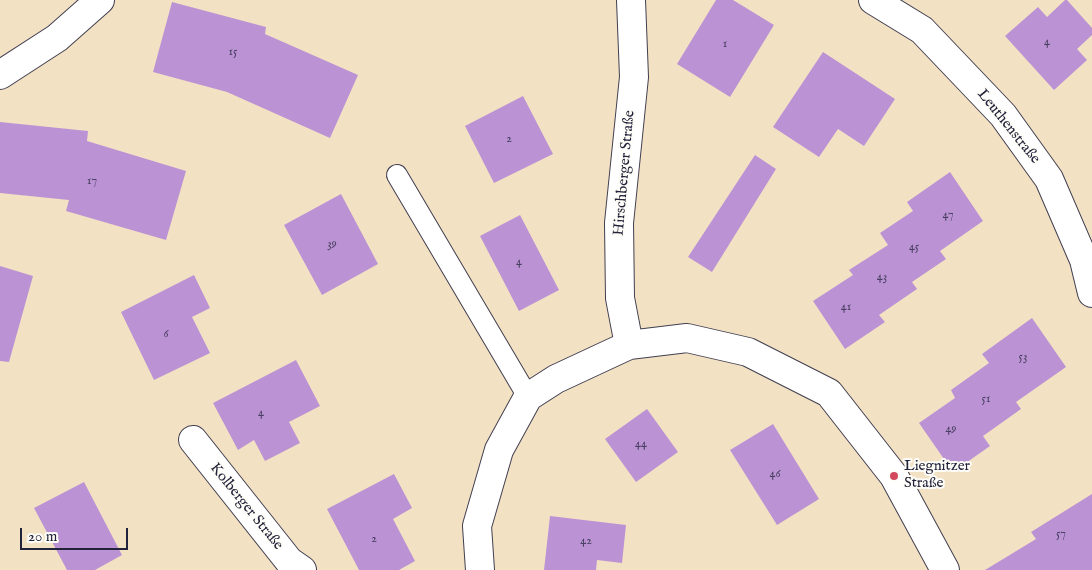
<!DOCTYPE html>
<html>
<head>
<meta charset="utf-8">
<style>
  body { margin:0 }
  #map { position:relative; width:1092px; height:570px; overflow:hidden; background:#f3e1c4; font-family:"IM FELL English",serif }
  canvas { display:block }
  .scale { position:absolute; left:20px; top:528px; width:108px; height:22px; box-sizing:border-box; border:2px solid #22223b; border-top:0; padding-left:6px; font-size:15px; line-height:18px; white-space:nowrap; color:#22223b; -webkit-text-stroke:4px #fdfcf7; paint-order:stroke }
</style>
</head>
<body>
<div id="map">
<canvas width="1092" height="570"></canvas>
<div class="scale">20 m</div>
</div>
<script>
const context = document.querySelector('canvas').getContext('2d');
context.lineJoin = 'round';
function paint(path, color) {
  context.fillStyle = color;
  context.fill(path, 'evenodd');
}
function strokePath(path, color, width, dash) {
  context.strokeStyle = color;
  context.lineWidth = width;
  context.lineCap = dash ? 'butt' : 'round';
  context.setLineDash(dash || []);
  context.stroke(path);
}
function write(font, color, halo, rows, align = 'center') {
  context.font = font + ' "IM FELL English",serif';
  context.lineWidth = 4;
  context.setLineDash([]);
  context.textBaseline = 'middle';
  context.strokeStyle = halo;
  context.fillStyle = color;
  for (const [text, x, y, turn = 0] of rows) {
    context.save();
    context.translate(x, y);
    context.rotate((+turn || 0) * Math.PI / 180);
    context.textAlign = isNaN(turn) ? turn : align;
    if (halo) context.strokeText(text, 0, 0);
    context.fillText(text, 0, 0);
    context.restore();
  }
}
paint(new Path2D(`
  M716 0H733L774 25 730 97 677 64Z
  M1065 0H1067L1092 28V35L1077 49 1087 60 1054 90 1005 36 1038 7 1047 17Z
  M172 2 266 27 265 34 358 75 330 138 227 92 153 72Z
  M823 52 895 99 864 146 838 129 819 157 773 127Z
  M523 96 553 154 494 183 465 126Z
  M0 122 88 131 87 141 186 171 166 240 66 211 69 200 0 193Z
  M755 155 776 169 712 272 688 257Z
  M950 172 983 221 940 251 946 259 912 282 917 289 879 315 885 322 845 349 813 301 853 275 849 270 888 245 880 233 913 211 907 202Z
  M341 194 378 264 322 295 284 225Z
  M520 215 559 290 519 311 480 236Z
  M0 266 33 276 9 362 0 361Z
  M194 275 210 308 192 317 210 353 154 380 121 312Z
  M1032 318 1066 367 1016 402 1021 409 983 436 990 446 953 472 919 423 955 398 951 390 989 363 982 354Z
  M296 360 320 406 289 422 300 443 265 461 254 440 238 450 213 403Z
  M647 409 678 452 636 482 605 439Z
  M773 424 819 499 777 525 730 450Z
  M394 474 412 508 393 519 415 561 399 570H359L327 509Z
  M84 482 122 555 95 570H67L34 508Z
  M1092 494V570H985L1036 539 1031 532Z
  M550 516 626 525 622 563 597 560 596 570H544Z`), '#bb93d4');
const lane = new Path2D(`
  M397 175 528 397`);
const street = new Path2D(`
  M873 0 922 30 1003 115 1049 179 1084 260 1092 293
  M0 75 57 38 100 0
  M629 345 620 298 619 223 634 77 631 0
  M193 440 289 561 302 570
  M480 570 477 526 499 450 528 397 556 379 629 345 687 338 748 352 829 393 894 476 945 570`);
strokePath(lane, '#413f50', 22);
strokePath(street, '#413f50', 30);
strokePath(lane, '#fff', 20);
strokePath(street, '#fff', 28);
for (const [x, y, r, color] of [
  [894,476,5,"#d1495b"]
]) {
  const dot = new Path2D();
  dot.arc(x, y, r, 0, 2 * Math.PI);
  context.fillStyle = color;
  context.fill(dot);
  strokePath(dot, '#fdfcf7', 2);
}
write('12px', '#483e61', null, [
  ["4",1047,43],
  ["1",725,45],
  ["15",233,53],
  ["2",509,140],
  ["17",92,182],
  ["47",948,216],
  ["39",332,245],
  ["45",914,248],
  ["4",519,263],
  ["43",882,278],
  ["41",846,308],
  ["6",166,335],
  ["53",1023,358],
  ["51",986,400],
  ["4",261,414],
  ["49",951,430],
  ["44",641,445],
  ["46",775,475],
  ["57",1061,535],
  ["2",374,540],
  ["42",586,542]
]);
write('15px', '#22223b', '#fdfcf7', [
  ["Leuthenstraße",1008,127,51],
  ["Hirschberger Straße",625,173,-85],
  ["Kolberger Straße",246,507,51]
]);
write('15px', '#22223b', '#fdfcf7', [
  ["Liegnitzer",904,467],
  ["Straße",904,484]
], 'left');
</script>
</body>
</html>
